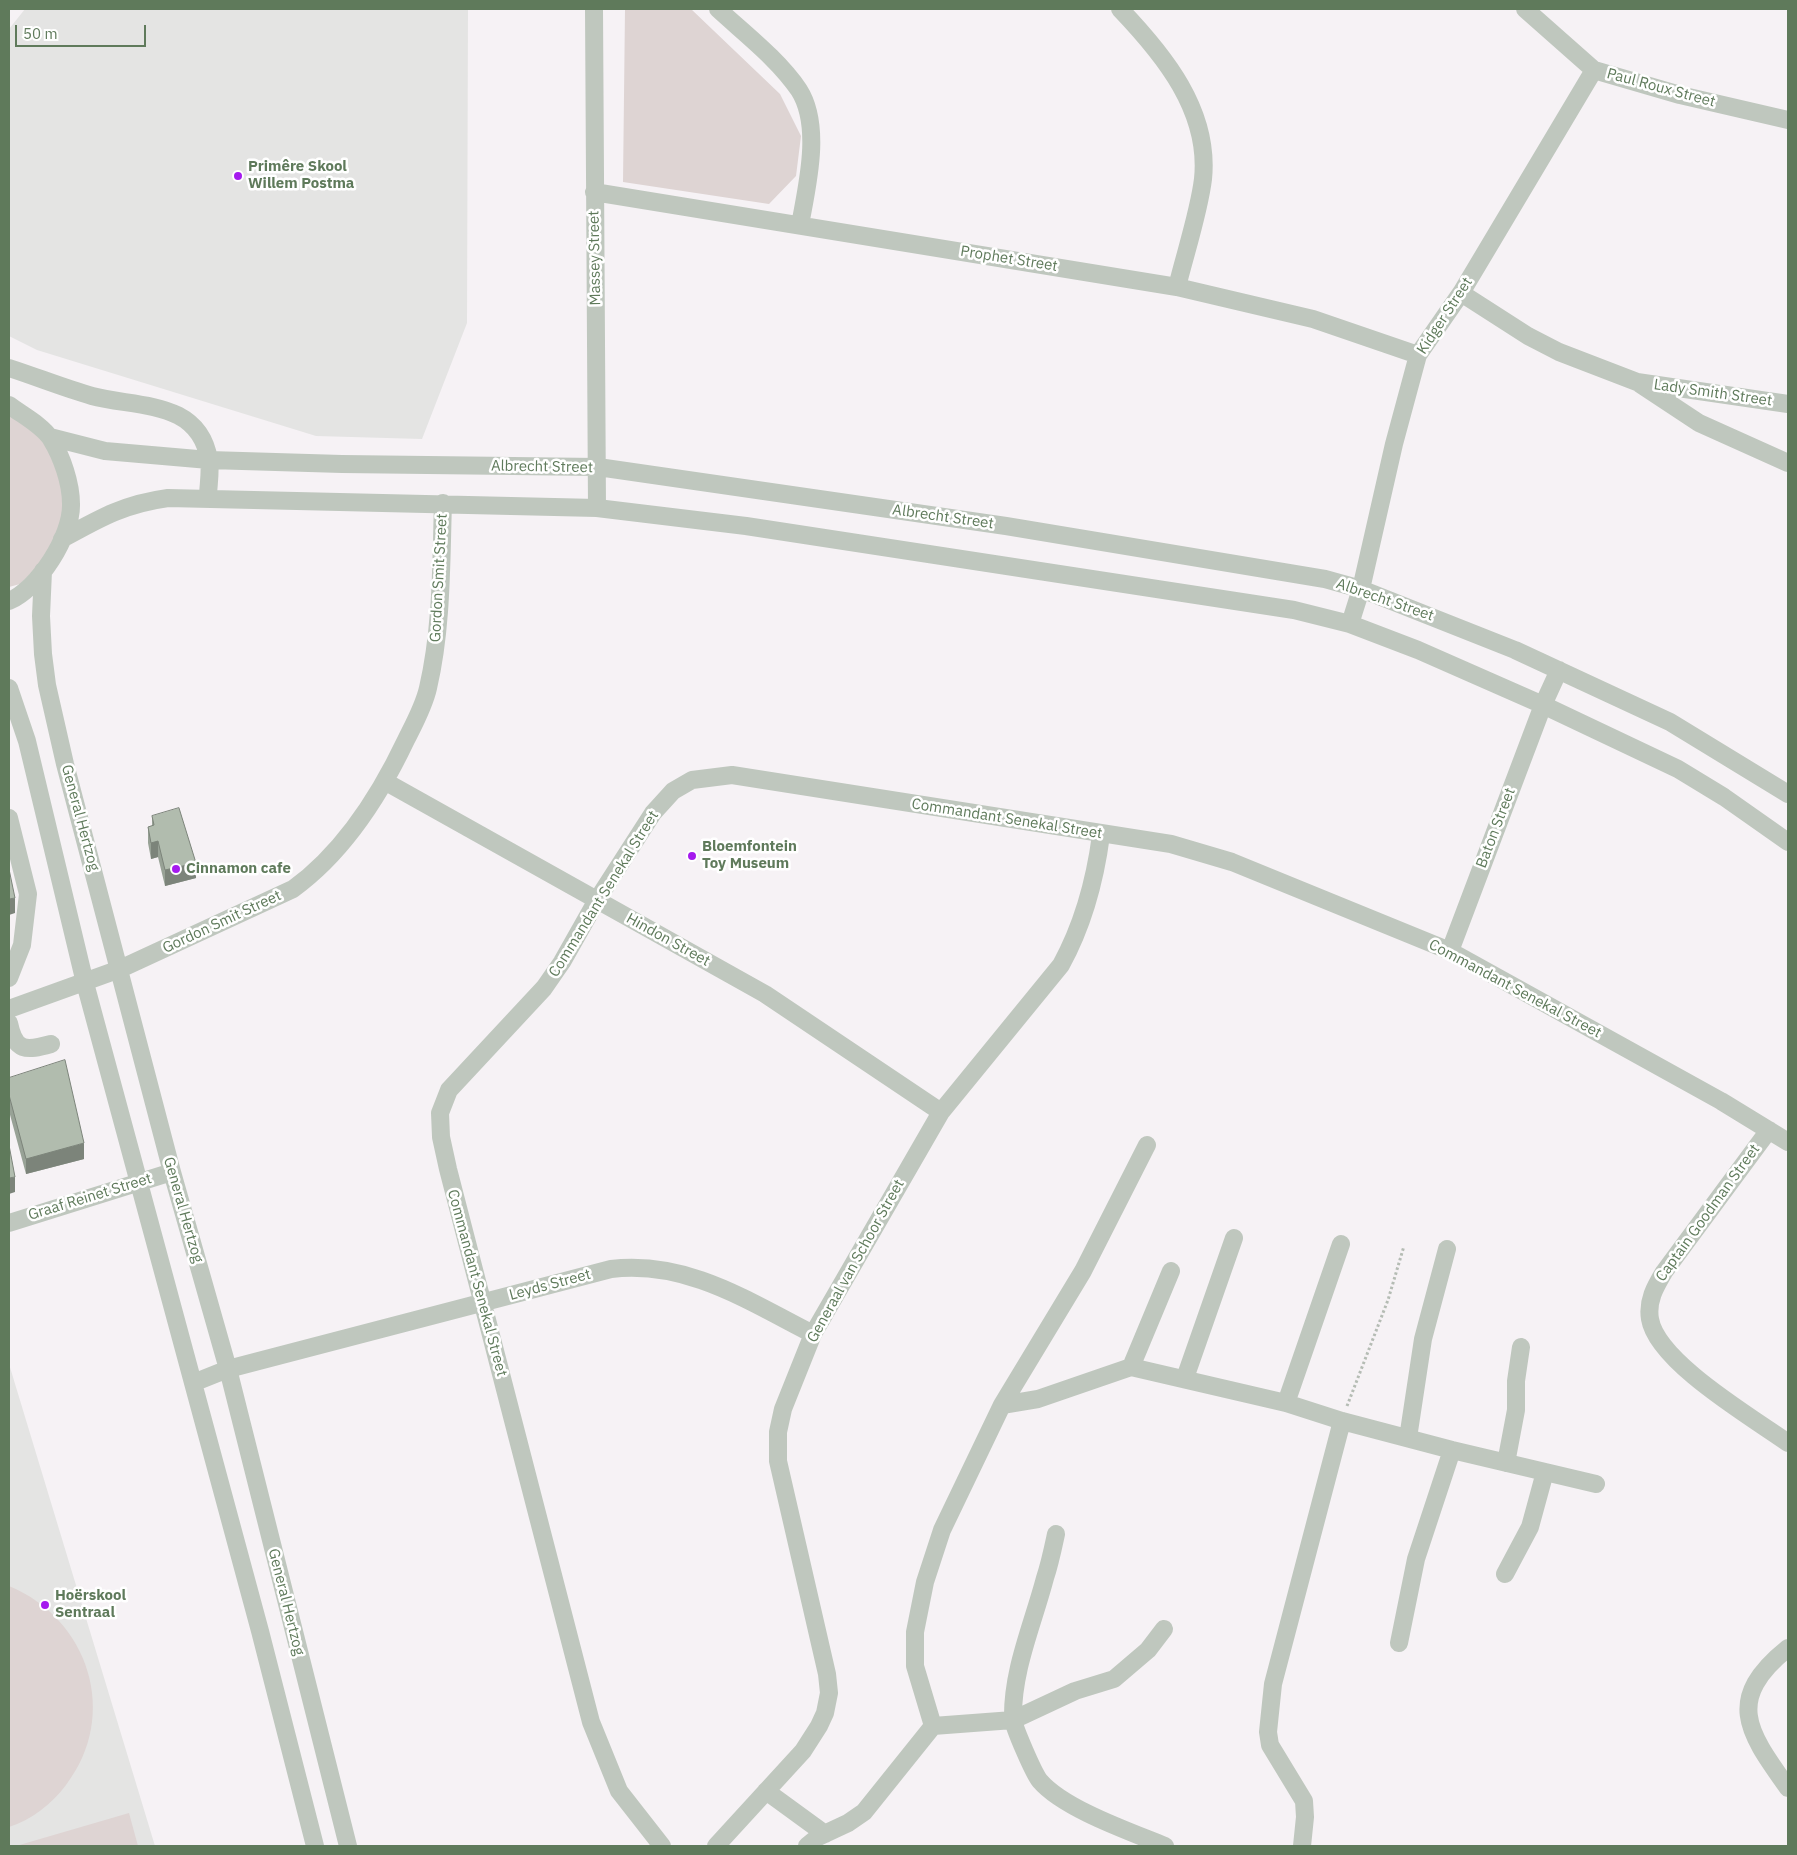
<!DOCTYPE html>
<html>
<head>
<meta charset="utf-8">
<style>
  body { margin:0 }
  #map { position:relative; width:1797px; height:1855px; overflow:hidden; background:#f6f2f5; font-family:"IBM Plex Sans",sans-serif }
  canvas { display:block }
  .frame { position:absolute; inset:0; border:10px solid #5f7a5b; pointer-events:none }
  .scale { position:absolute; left:15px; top:25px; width:131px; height:22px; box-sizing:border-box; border:2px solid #5f7a5b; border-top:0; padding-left:6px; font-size:15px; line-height:18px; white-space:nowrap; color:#5f7a5b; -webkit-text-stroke:4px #fff; paint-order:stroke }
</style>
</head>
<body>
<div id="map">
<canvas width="1797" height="1855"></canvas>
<div class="frame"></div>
<div class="scale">50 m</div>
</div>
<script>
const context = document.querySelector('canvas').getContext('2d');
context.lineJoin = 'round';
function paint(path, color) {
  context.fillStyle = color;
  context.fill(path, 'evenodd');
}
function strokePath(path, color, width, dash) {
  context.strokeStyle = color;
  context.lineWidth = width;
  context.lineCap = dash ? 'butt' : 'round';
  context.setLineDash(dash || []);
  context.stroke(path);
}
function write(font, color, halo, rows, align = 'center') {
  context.font = font + ' "IBM Plex Sans",sans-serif';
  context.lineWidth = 5;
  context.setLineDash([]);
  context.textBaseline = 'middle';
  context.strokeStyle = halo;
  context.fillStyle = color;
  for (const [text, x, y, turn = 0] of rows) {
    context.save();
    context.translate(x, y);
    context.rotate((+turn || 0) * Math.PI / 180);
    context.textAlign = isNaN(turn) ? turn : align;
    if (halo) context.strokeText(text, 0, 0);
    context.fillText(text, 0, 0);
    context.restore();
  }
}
paint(new Path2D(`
  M25 9H468L467 323 422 439 316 436 37 350 9 336V29Z
  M9 1364 155 1846H9Z`), '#e4e4e3');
paint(new Path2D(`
  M625 9H691L780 94 801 136 796 176 769 204 623 182Z
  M9 405 60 456 69 505 53 552 20 584 9 587Z
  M9 1586C89 1619 120 1715 66 1785 52 1804 31 1820 9 1827Z
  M129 1813 138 1846H16Z`), '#ded4d3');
strokePath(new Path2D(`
  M1347 1406 1388 1300 1404 1246`), '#b5bcb4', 3, [2.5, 2.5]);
strokePath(new Path2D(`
  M594 9 597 508
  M718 9C745 34 778 59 799 90 822 126 807 186 800 225
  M1120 9C1164 55 1210 111 1203 179 1199 212 1185 254 1177 287
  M1525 9 1594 70 1680 95 1788 120
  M594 192 1177 287 1313 319 1418 355
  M1461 293 1528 336 1559 352 1637 382 1788 404
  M9 368C37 377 64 388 92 396 136 408 199 399 209 460 211 472 208 486 208 498
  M1640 384 1699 423 1788 463
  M9 405C22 415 42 425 51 439 62 457 71 483 71 504 72 536 38 589 9 601
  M50 437 105 451 209 460 342 464 598 467 1006 526 1325 579 1361 589 1515 650 1670 722 1788 794
  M62 539C100 518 124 504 168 498L597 508 746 526 1294 610 1350 624 1418 650 1543 705 1678 769 1724 797 1788 842
  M43 571 41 616 43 654 47 685 65 764 172 1172 228 1369 348 1846
  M1350 624 1361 589 1394 444 1418 355 1461 293 1594 70
  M9 688 27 741 85 983 260 1631 315 1846
  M386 782 765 994 941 1112
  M9 818 28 894 22 945 9 978
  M1450 951 1543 705 1559 670
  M9 1009 120 969 293 889C344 852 379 797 406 740 414 724 424 706 428 688 442 628 441 565 443 503
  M9 1023C15 1052 26 1051 51 1044
  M1769 1130 1664 1272C1655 1287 1647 1301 1650 1319 1657 1362 1753 1418 1788 1443
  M1147 1145 1083 1271 1002 1405 942 1530 925 1582 915 1632V1666L933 1726 1013 1720 1075 1691 1114 1679 1148 1650 1164 1629
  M9 1223 172 1172
  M1131 1367 1171 1271
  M1185 1378 1234 1238
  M193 1383 228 1369 611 1269C687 1260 748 1301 813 1334
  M1286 1403 1341 1244
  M1002 1405 1038 1399 1131 1367 1286 1403 1342 1421 1452 1450 1596 1484
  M1408 1438 1423 1339 1447 1249
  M1506 1463 1516 1410V1381L1521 1347
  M1056 1534C1053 1548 1050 1563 1045 1578 1033 1624 1012 1670 1013 1719 1014 1728 1034 1774 1040 1781 1064 1809 1131 1832 1165 1846
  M1505 1574 1530 1527 1545 1472
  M1399 1643 1416 1559 1452 1450
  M1788 1648C1723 1700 1749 1733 1788 1788
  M766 1791 825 1834
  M662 1846 619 1791 591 1722 448 1169 441 1137 440 1113 449 1090 544 988 562 962 597 900 653 813 673 791 692 780 732 775 1171 844 1232 862 1450 951 1721 1101 1788 1142
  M716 1846 803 1751 819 1726 825 1713 829 1693 827 1674 778 1461V1432L783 1409 813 1334 941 1112 1061 965C1084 923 1095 881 1101 835
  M807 1846 818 1837 848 1823 864 1812 933 1726
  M1302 1846 1305 1817 1304 1801 1270 1745 1268 1732 1273 1684 1342 1421`), '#bfc7be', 18);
paint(new Path2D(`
  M152 816 196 878 165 886 158 857 151 859 148 843V827L152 826Z
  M9 1078 84 1159 26 1174 9 1111Z`), '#98a296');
paint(new Path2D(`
  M158 841V857L151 859V843Z
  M196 863V878L165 886V870Z
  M15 898V913L9 915V899Z
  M84 1143V1159L26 1174V1159Z
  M15 1177V1192L9 1194V1178Z`), '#7c847a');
const building = new Path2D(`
  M179 808 196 863 165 870 158 841 151 843 148 827 154 825 152 816Z
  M9 869 15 898 9 899Z
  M65 1060 84 1143 26 1159 9 1095V1078Z
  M9 1145 15 1177 9 1178Z`);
paint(building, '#b1bcae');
strokePath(building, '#7c847a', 1);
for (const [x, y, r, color] of [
  [238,176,5,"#a51aee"],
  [692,856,5,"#a51aee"],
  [176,869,5,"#a51aee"],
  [45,1605,5,"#a51aee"]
]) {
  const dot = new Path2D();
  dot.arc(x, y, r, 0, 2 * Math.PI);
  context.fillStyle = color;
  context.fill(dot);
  strokePath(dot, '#fff', 2);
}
write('15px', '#5f7a5b', '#fff', [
  ["Paul Roux Street",1661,88,15],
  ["Massey Street",595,258,-91],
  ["Prophet Street",1009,259,9],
  ["Kidger Street",1445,316,-57],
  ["Lady Smith Street",1713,393,8],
  ["Albrecht Street",542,467,1],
  ["Albrecht Street",943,517,8],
  ["Gordon Smit Street",439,578,-87],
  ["Albrecht Street",1385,600,19],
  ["General Hertzog",80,818,75],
  ["Commandant Senekal Street",1007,819,9],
  ["Baton Street",1496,828,-69],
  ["Commandant Senekal Street",604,894,-58],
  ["Gordon Smit Street",222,922,-25],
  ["Hindon Street",668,940,29],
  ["Commandant Senekal Street",1515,989,28],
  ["Graaf Reinet Street",90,1197,-17],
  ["General Hertzog",183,1210,74],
  ["Captain Goodman Street",1708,1213,-54],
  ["Generaal van Schoor Street",856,1261,-61],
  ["Commandant Senekal Street",477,1283,75],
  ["Leyds Street",550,1285,-15],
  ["General Hertzog",286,1602,76]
]);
write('bold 15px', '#5f7a5b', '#fff', [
  ["Primêre Skool",248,167],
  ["Willem Postma",248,184],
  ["Bloemfontein",702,847],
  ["Toy Museum",702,864],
  ["Cinnamon cafe",186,869],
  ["Hoërskool",55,1596],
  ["Sentraal",55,1613]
], 'left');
</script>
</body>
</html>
